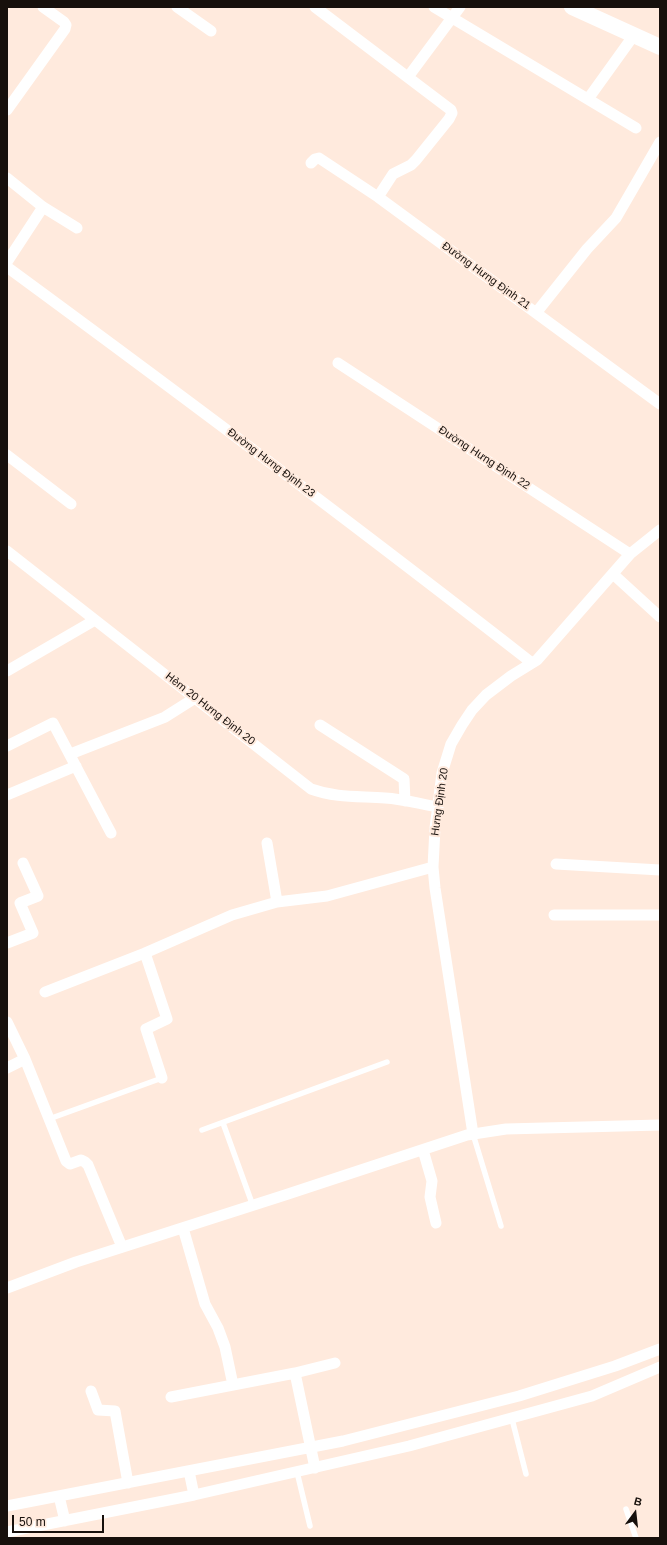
<!DOCTYPE html>
<html>
<head>
<meta charset="utf-8">
<style>
  body { margin:0 }
  #map { position:relative; width:667px; height:1545px; overflow:hidden; background:#ffeadd; font-family:Arial,sans-serif }
  canvas { display:block }
  .frame { position:absolute; inset:0; border:8px solid #17100c; pointer-events:none }
  .north { position:absolute; left:615px; top:1493px; width:40px; height:40px; -webkit-text-stroke:3px #ffeadd; paint-order:stroke; rotate:15deg; font-size:11px; font-weight:700; line-height:16px; text-align:center; color:#17100c }
  .north::after { content:''; display:block; margin:auto; width:14px; height:18px; background:#17100c; clip-path:polygon(50% 0,100% 100%,50% 72%,0 100%) }
  .scale { position:absolute; left:12px; top:1515px; width:92px; height:18px; box-sizing:border-box; border:2px solid #17100c; border-top:0; padding-left:5px; font-size:12px; line-height:14px; white-space:nowrap; color:#17100c; -webkit-text-stroke:3px #ffeadd; paint-order:stroke }
</style>
</head>
<body>
<div id="map">
<canvas width="667" height="1545"></canvas>
<div class="frame"></div>
<div class="north">B</div>
<div class="scale">50 m</div>
</div>
<script>
const context = document.querySelector('canvas').getContext('2d');
context.lineJoin = 'round';
function strokePath(path, color, width, dash) {
  context.strokeStyle = color;
  context.lineWidth = width;
  context.lineCap = dash ? 'butt' : 'round';
  context.setLineDash(dash || []);
  context.stroke(path);
}
function write(font, color, halo, rows, align = 'center') {
  context.font = font + ' Arial,sans-serif';
  context.lineWidth = 4;
  context.setLineDash([]);
  context.textBaseline = 'middle';
  context.strokeStyle = halo;
  context.fillStyle = color;
  for (const [text, x, y, turn = 0] of rows) {
    context.save();
    context.translate(x, y);
    context.rotate((+turn || 0) * Math.PI / 180);
    context.textAlign = isNaN(turn) ? turn : align;
    if (halo) context.strokeText(text, 0, 0);
    context.fillText(text, 0, 0);
    context.restore();
  }
}
strokePath(new Path2D(`
  M49 1119 162 1078
  M223 1123 253 1206
  M202 1130 387 1062
  M473 1134 501 1226
  M512 1419 526 1474
  M297 1472 310 1526
  M626 1509 636 1538`), '#fff', 5.5);
strokePath(new Path2D(`
  M177 7 211 31
  M315 7 451 110 452 113 449 119 416 160 411 165 393 174 378 197
  M434 7 636 128
  M408 77 460 7
  M588 99 634 35
  M7 110 65 29 66 25 64 22 43 7
  M311 163 315 159 319 158 378 197 660 404
  M7 178 43 207 77 228
  M7 262 43 207
  M7 267C184 397 359 528 532 663
  M536 313 587 249 616 218 660 142
  M338 363 630 554
  M7 455 71 504
  M7 551 311 789C336 798 359 796 385 798 403 799 420 804 438 807
  M613 574 660 617
  M7 671 95 620
  M320 725 404 779 405 801
  M7 746 53 723 111 833
  M70 754 165 717 195 698
  M7 795 76 766
  M267 843 277 902
  M556 864 660 870
  M554 915H660
  M7 943 33 933 20 903 38 896 23 863
  M145 953 167 1019 146 1029 162 1078
  M45 992 145 953 232 915 277 902 327 896 433 867
  M7 1022 25 1059 66 1161 70 1164 81 1160 85 1162 88 1165 122 1247
  M7 1068 25 1059
  M473 1134 435 888 433 867 435 828 442 773 451 744 462 725 472 710 486 695 511 676 537 660 630 554 660 530
  M423 1150 432 1181 430 1197 436 1223
  M183 1228 205 1304 218 1328 225 1347 233 1385
  M7 1288 76 1262 285 1195 467 1135 506 1129 660 1125
  M295 1373 315 1468
  M91 1391 98 1410 115 1411 128 1483
  M171 1397 295 1373 335 1363
  M189 1471 194 1495
  M59 1496 65 1521
  M7 1506 343 1441 519 1396 615 1366 660 1349
  M7 1532 194 1495 409 1446 592 1396 660 1367`), '#fff', 11);
strokePath(new Path2D(`
  M572 7 660 47`), '#fff', 16);
write('11px', '#17100c', '#ffeadd', [
  ["Đường Hưng Định 21",486,276,36],
  ["Đường Hưng Định 22",484,458,33],
  ["Đường Hưng Định 23",271,463,37],
  ["Hẻm 20 Hưng Định 20",210,709,38],
  ["Hưng Định 20",440,802,-82]
]);
</script>
</body>
</html>
